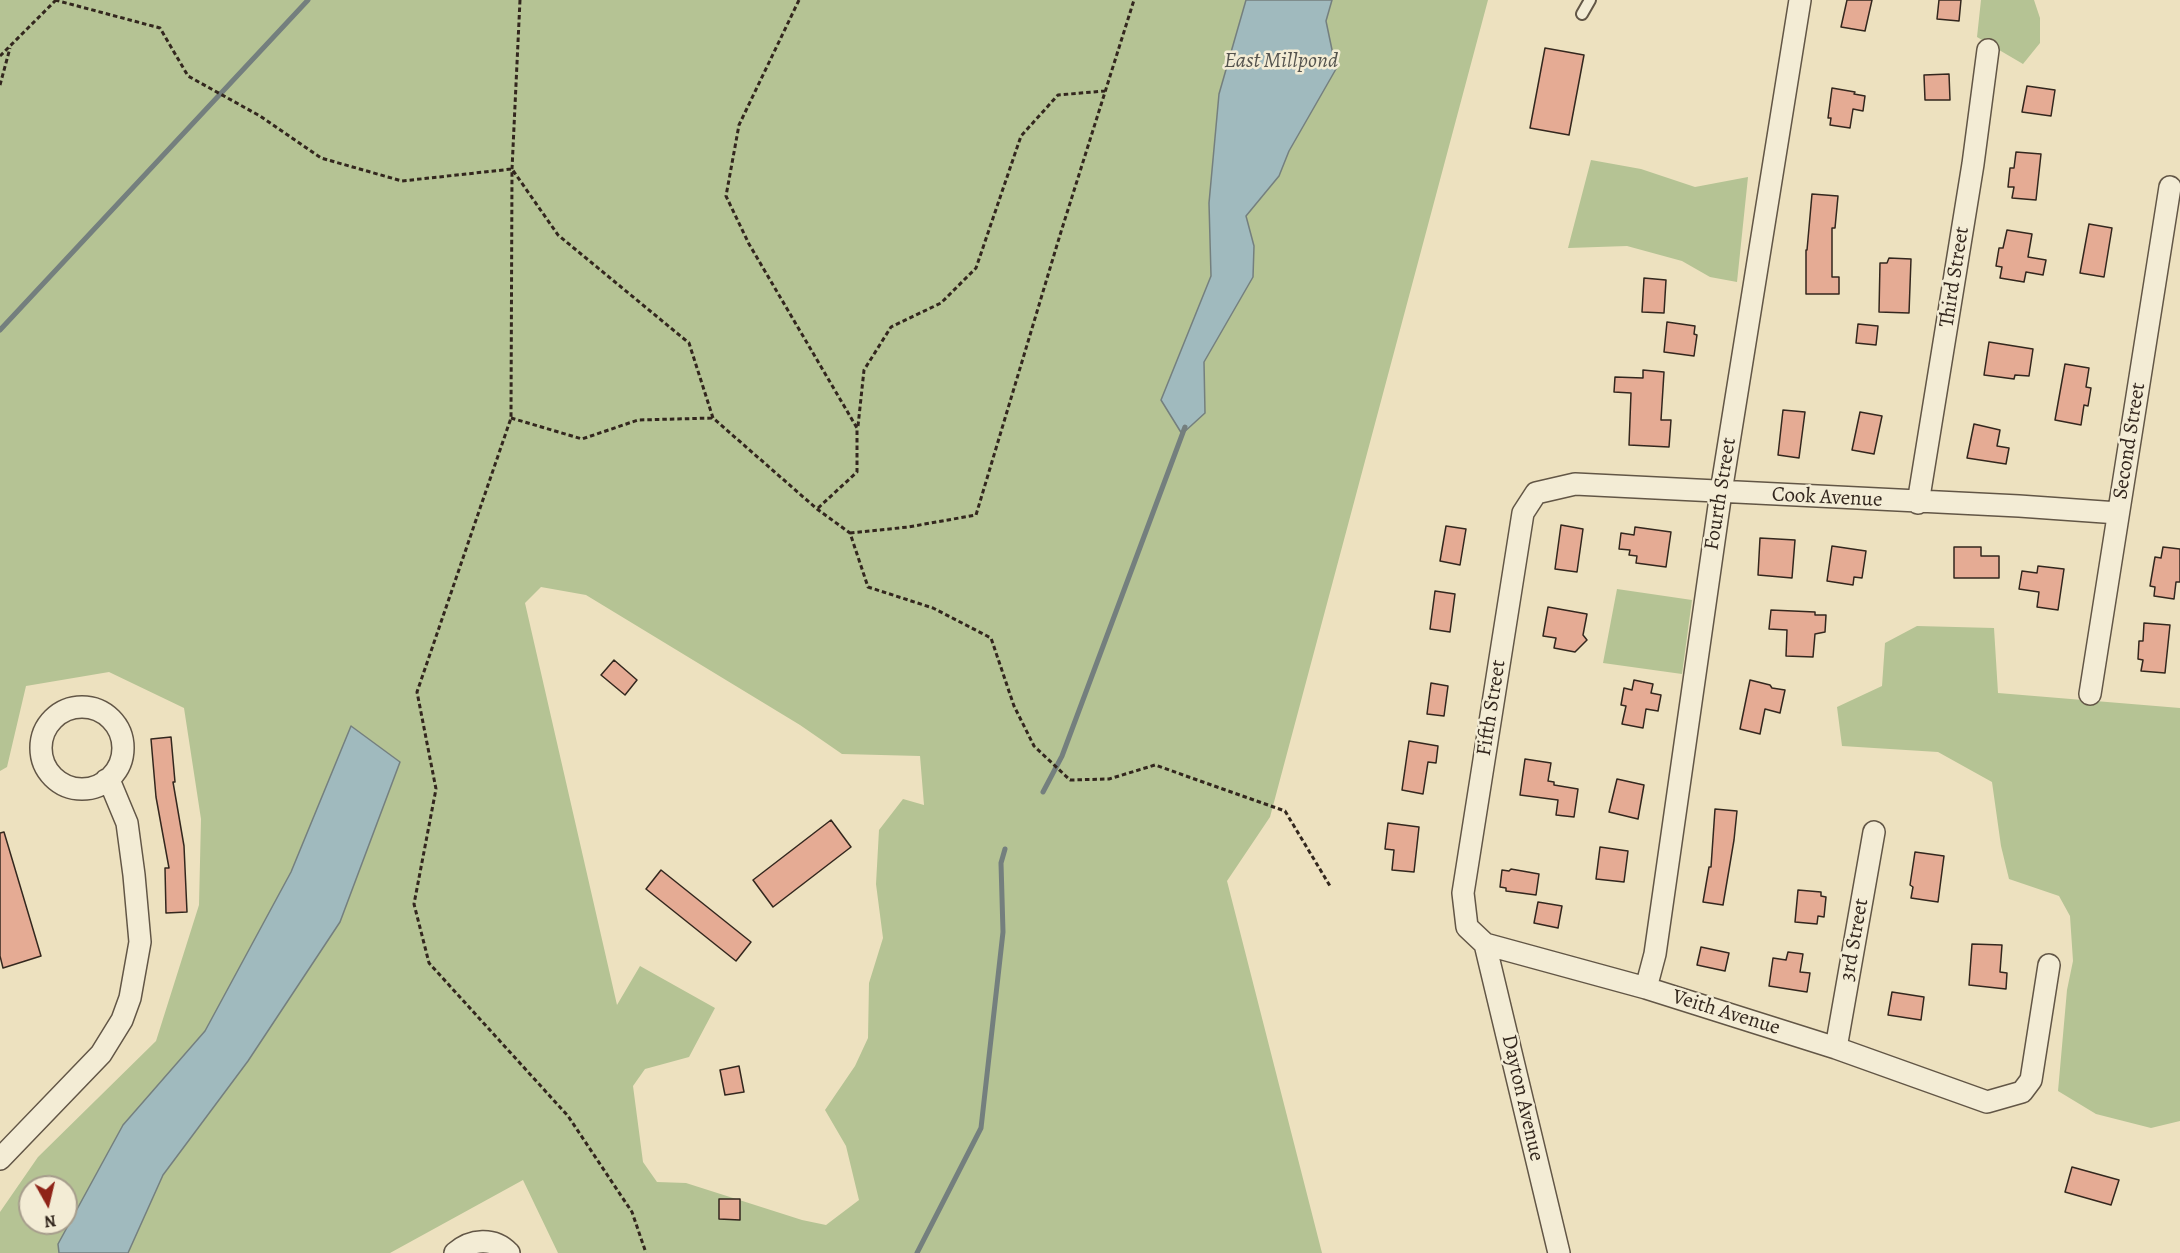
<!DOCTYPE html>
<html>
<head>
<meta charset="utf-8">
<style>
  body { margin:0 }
  #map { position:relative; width:2180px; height:1253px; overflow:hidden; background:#ede1bf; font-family:Alegreya,serif }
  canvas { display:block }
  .north { position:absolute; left:18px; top:1175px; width:60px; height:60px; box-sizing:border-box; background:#f3ecd5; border:2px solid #a69d8c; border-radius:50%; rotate:172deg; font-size:16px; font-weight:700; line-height:24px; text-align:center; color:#33271e }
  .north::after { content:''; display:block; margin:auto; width:21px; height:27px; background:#8f2418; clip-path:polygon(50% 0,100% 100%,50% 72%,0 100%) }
</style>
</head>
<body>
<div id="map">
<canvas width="2180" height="1253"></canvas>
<div class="north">N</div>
</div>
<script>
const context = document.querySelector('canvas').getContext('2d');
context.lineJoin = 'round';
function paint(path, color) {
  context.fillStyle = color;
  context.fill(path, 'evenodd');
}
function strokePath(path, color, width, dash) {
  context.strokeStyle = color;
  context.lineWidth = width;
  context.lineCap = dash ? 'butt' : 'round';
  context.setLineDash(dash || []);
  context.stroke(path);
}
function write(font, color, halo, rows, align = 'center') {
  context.font = font + ' Alegreya,serif';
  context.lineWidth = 5;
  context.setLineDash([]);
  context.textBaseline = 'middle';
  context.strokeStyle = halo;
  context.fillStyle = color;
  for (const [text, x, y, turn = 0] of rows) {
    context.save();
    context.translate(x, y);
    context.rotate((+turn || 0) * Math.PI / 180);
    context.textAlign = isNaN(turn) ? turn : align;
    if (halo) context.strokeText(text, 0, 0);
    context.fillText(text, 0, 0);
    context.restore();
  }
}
paint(new Path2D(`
  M0 0H1246L1219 94 1209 203 1211 276 1161 400 1205 413 1204 362 1253 277 1254 246 1246 216 1279 176 1289 151 1336 69 1326 21 1332 0H1488L1270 817 1227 881 1322 1253H558L523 1180 390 1253H128L163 1175 248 1061 340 922 400 762 351 726 291 872 205 1031 123 1125 58 1244 59 1253H0V1212L38 1157 156 1041 199 905 201 819 184 708 109 672 26 686 7 767 0 771ZM541 587 586 595 800 725 842 754 920 756 924 805 903 799 879 830 876 884 883 938 869 983 868 1038 855 1066 825 1110 846 1146 859 1200 826 1225 802 1220 686 1183 657 1182 643 1162 633 1086 645 1069 689 1057 715 1008 640 966 617 1005 525 603ZM30 1187H66V1223H30Z
  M1981 0H2034L2040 18V43L2023 64 1977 37Z
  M1591 160 1641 169 1695 187 1748 177 1737 282 1710 277 1682 261 1627 246 1568 248Z
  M1617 589 1692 600 1682 674 1603 663Z
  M1917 626 1994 628 1998 693 2180 708V1121L2151 1128 2096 1114 2058 1091 2067 990 2073 961 2070 916 2059 896 2009 879 2001 846 1992 782 1938 752 1842 746 1837 707 1882 686 1885 643Z`), '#b5c394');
const water = new Path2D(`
  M1246 0H1332L1326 21 1336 69 1289 151 1279 176 1246 216 1254 246 1253 277 1204 362 1205 413 1182 434 1161 400 1211 276 1209 203 1219 94Z
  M351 726 400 762 340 922 248 1061 163 1175 128 1253H59L58 1244 123 1125 205 1031 291 872Z`);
paint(water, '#a0babe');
strokePath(water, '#747f7e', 1.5);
strokePath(new Path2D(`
  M0 330 308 0
  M1043 792 1062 756 1185 427
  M917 1253 981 1128 1003 932 1001 863 1005 849`), '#747f7e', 5);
const building = new Path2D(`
  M1847 0H1872L1865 31 1841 27Z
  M1939 0H1961L1959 21 1937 19Z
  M1545 48 1584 55 1569 135 1530 128Z
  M1949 74 1950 100H1925L1924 75Z
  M2027 86 2055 90 2051 116 2022 112Z
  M1832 88 1855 92 1854 94 1865 96 1863 111 1853 109 1850 128 1830 125 1831 118H1828Z
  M2016 152 2041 154 2036 200 2012 198 2014 187H2008L2010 168H2014Z
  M1812 194 1838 196 1835 228H1832V277H1839V294H1806V250H1807Z
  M2089 224 2112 228 2104 277 2080 273Z
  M2007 230 2032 234 2028 257 2046 260 2043 275 2026 272 2024 282 2000 278 2002 267 1996 266 1999 248H2003Z
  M1889 258 1911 259 1909 313 1879 312 1880 263H1887Z
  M1644 278 1666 280 1664 313 1642 312Z
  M1667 322 1695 326 1694 334 1697 335 1694 356 1664 352Z
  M1858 324 1878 326 1876 345 1856 343Z
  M1989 342 2033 349 2029 376 2015 375 2014 379 1984 375Z
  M2065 364 2089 368 2086 387 2091 388 2088 406 2084 405 2081 425 2055 420Z
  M1643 370 1664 372 1661 420H1671L1669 447 1629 445 1631 393 1614 392 1615 377 1643 378Z
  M1783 410 1805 412 1799 458 1778 455Z
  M1860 412 1882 416 1874 454 1852 450Z
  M1974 424 2000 430 1997 446 2009 448 2006 464 1967 458Z
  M1561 525 1583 529 1577 572 1555 569Z
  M1446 526 1466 529 1460 565 1440 561Z
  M1635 527 1671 532 1666 567 1636 563 1637 556 1629 555 1630 550 1619 549 1621 533 1634 535Z
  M1760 538 1795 540 1792 578 1758 575Z
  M1832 546 1866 551 1862 578 1854 577 1853 585 1827 581Z
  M1954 547H1981V556H1999V578H1954Z
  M2163 547 2180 549V582H2176L2174 599 2154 596 2155 587 2150 586 2155 557 2161 558Z
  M2038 566 2064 569 2058 610 2037 607 2039 592 2019 589 2022 571 2037 573Z
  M1435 591 1455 594 1450 632 1430 629Z
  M1548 607 1587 614 1583 635 1587 640 1575 652 1554 648 1556 638 1543 636Z
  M1771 610 1815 612V615H1826L1825 632 1815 634 1813 657 1786 656 1787 630 1769 629Z
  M2144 623 2170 625 2165 673 2141 671 2143 660 2138 659 2139 641H2143Z
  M614 660 637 680 625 695 601 675Z
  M1634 680 1653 684 1651 693 1661 695 1658 711 1646 709 1643 728 1622 724 1626 706 1621 705 1624 688 1632 690Z
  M1750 680 1770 685 1772 688 1785 690 1780 713 1765 709 1760 734 1740 729Z
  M1431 683 1448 686 1444 716 1427 714Z
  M171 737 175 782H173L184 846 187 912 166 913 165 868H169L156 797 151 739Z
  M1409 741 1438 746 1436 763 1428 762 1423 794 1402 790Z
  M1525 759 1551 763 1548 781 1554 782V785L1578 789 1574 817 1556 815 1558 800 1520 795Z
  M1617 779 1644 785 1638 819 1609 812Z
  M1715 809 1737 811 1734 840 1723 905 1703 902 1709 867H1711Z
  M831 820 851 847 773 907 753 880Z
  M1388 823 1419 827 1414 872 1392 870 1394 850 1385 849Z
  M4 832 41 956 3 968 0 956V833Z
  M1600 847 1628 851 1624 882 1596 879Z
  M1915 852 1944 856 1938 902 1911 898 1913 887 1910 885Z
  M1511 869 1539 874 1536 895 1506 891V888L1500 887 1502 870 1509 871Z
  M661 870 751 942 736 961 646 889Z
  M1798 890 1821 892V896L1826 897 1824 917 1818 916 1817 924 1795 922Z
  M1538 902 1562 906 1558 928 1534 923Z
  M1972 944 2002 945 2000 972 2007 973 2006 989 1969 985Z
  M1701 947 1729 953 1725 971 1697 965Z
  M1788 952 1803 954 1800 972 1810 973 1807 992 1769 986 1773 958 1786 960Z
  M1892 992 1924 997 1921 1020 1888 1015Z
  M739 1066 744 1092 725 1095 720 1070Z
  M2072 1167 2119 1180 2111 1205 2065 1192Z
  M719 1199H740V1220L719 1219Z`);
paint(building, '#e5ab94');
strokePath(building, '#33271e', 1.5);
const lane = new Path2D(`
  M1582 14 1590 0`);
const street = new Path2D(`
  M1918 503 1973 164 1988 50
  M2090 694 2170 187
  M41 748a41 41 0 1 1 82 0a41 41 0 1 1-82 0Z
  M1485 944 1559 1253
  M2049 965 2031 1080 2022 1092 1987 1102 1836 1048 1646 988 1485 944 1467 927 1463 893 1523 513 1536 493 1575 484 2019 506 2118 513
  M1646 988 1655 954 1721 492 1800 0
  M1836 1048 1874 832
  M0 1159 101 1054 122 1020 130 998 140 942 134 875 127 823 112 787 106 780
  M455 1253C471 1239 494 1237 509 1253`);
strokePath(lane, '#625646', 14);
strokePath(street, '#625646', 24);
strokePath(new Path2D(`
  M55 0 160 28 188 76 260 116 321 158 402 181 512 169 558 235 689 343 713 418 817 509 850 533 868 587 933 608 991 638 1014 706 1034 746 1070 780 1109 779 1155 765 1285 811 1330 886
  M520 0 512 169 511 418 417 692 436 789 414 904 429 963 568 1116 632 1212 646 1253
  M799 0 739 125 726 196 749 244 857 428V472L817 509
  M0 56 56 0
  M0 85 10 48
  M511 418 582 439 638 420 713 418
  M858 426 864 370 891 327 941 303 976 268 1021 136 1058 95 1105 91
  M850 533 908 527 976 515 1060 235 1134 0`), '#33271e', 3, [4.5, 3]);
strokePath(lane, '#f3ecd5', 10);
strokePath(street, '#f3ecd5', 21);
write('21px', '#33271e', '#f3ecd5', [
  ["Third Street",1955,277,-81],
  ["Second Street",2130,441,-81],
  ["Fourth Street",1721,494,-81],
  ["Cook Avenue",1827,498,3],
  ["Fifth Street",1492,708,-81],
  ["3rd Street",1855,940,-80],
  ["Veith Avenue",1726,1013,17],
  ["Dayton Avenue",1522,1098,77]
]);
write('italic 22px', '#54534e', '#f3ecd5', [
  ["East Millpond",1281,62]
]);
</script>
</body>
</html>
